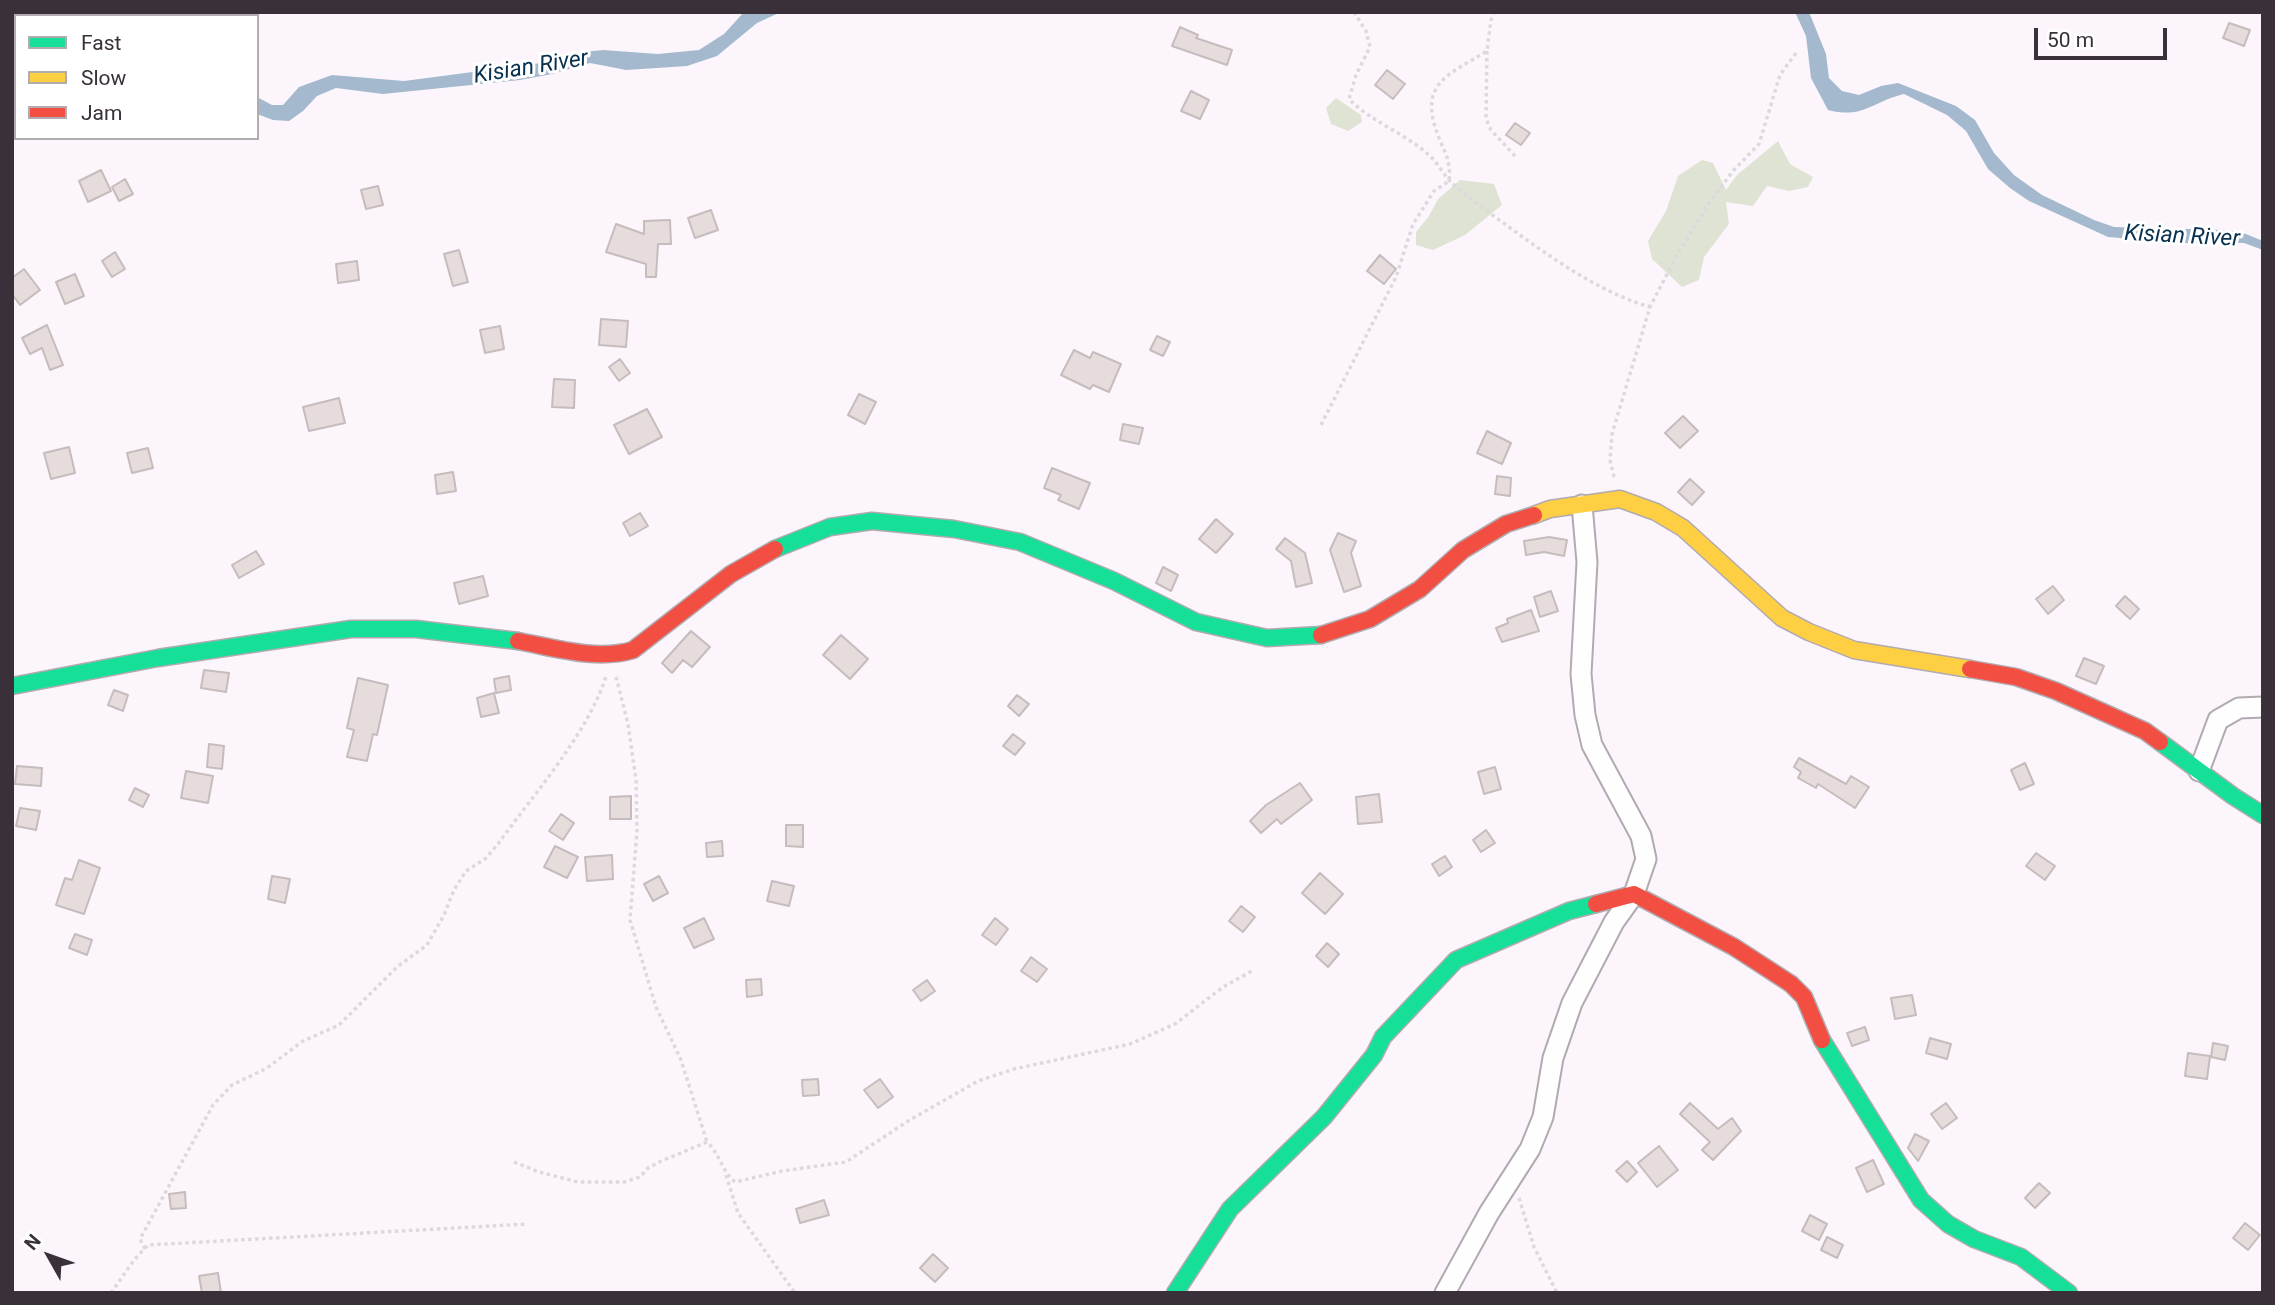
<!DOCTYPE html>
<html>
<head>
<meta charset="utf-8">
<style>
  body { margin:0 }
  #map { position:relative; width:2275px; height:1305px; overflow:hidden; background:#fcf6fc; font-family:Roboto,sans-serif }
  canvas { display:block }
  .frame { position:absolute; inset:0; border:14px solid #3a303a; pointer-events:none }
  .legend { position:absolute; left:14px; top:14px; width:245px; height:126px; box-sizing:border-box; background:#fff; border:2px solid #b0acb0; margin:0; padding:9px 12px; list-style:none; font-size:21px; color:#3a303a }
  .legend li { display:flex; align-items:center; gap:14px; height:35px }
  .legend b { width:35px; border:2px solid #b0acb0 }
  .north { position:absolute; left:14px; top:1221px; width:70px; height:70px; -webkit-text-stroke:5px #fff; paint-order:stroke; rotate:310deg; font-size:19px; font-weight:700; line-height:28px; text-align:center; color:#3a303a }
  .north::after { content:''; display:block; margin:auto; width:24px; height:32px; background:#3a303a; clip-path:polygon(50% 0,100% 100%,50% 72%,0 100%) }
  .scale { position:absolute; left:2034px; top:28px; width:133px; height:32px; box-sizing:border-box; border:4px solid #3a303a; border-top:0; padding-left:9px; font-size:21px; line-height:24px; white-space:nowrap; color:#3a303a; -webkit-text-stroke:5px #fff; paint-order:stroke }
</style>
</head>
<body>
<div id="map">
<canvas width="2275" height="1305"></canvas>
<div class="frame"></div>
<ul class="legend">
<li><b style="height:9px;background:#16e098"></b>Fast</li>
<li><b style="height:9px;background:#ffcf43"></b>Slow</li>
<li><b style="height:9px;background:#f24e42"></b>Jam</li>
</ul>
<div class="north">N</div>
<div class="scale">50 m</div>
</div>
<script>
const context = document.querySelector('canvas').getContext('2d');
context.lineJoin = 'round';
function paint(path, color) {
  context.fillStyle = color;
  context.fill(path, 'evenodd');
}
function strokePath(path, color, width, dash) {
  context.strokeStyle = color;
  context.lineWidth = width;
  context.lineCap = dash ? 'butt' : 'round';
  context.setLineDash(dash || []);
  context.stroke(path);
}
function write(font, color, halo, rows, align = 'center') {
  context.font = font + ' Roboto,sans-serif';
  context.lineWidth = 6;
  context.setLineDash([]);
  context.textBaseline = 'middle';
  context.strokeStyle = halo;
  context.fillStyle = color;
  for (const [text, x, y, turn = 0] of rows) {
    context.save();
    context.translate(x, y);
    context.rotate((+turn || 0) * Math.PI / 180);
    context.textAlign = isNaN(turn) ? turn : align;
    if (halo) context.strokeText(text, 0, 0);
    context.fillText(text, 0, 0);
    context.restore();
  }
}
paint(new Path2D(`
  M1336 98 1361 115 1362 122 1348 131 1331 124 1326 108Z
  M1778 141 1790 164 1813 177 1808 187 1789 191 1767 186 1753 206 1726 202 1729 224 1704 257 1699 280 1682 287 1652 259 1648 241 1666 211 1678 176 1702 160 1713 163 1726 190 1737 175Z
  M1460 180 1494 184 1502 205 1465 235 1433 250 1416 245V232L1429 216 1438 199Z`), '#dee3d3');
paint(new Path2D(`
  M744 12H781L757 23 717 56 687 66 626 70 590 63 552 74 520 80 383 94 336 88 317 96 303 111 289 121 273 120 257 114V97L272 105H283L299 87 332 75 404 81 549 62 575 53 603 50 658 54 699 50 724 34Z
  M1795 12H1809L1826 54 1829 78 1842 91 1859 95 1881 86 1898 83 1956 106 1975 120 1994 153 2014 175 2042 195 2094 220 2114 227 2226 230 2246 234 2263 241V250L2244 243H2178L2108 237 2029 201 2010 188 1988 169 1966 131 1947 115 1904 94C1871 102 1864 119 1828 110L1811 78 1806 36Z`), '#a4b9ce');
const building = new Path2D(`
  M2229 23 2250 30 2244 46 2223 38Z
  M1180 27 1198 35 1196 38 1232 50 1227 65 1172 46Z
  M1387 70 1405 84 1393 99 1375 85Z
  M1191 91 1209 100 1200 119 1181 111Z
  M1515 123 1530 133 1521 145 1506 135Z
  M101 170 111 191 88 202 79 181Z
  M125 179 133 194 119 201 112 187Z
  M378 186 383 205 366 209 361 190Z
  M711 210 718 230 695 238 688 218Z
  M670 220 671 244H658L656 277H646V264L606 252 616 224 644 234V221Z
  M459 250 468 282 453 286 444 254Z
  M115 252 125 269 112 277 102 261Z
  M1380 255 1396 269 1384 284 1367 271Z
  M357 261 359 280 338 283 336 264Z
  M24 269 40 290 20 305 12 294V278Z
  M75 274 84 296 65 304 56 282Z
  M601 319 628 321 626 347 599 345Z
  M47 325 63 365 50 370 42 348 30 354 22 338Z
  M500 326 504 349 485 353 480 330Z
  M1157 336 1170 342 1163 356 1150 350Z
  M1074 350 1090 358 1093 352 1121 364 1109 392 1093 385 1090 389 1061 375Z
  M620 359 630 373 619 381 609 367Z
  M554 379 575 380 574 408 552 407Z
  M859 394 876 402 865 424 848 415Z
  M339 398 345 423 309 431 303 407Z
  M647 409 662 437 629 454 614 425Z
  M1683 416 1698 431 1680 448 1665 433Z
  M1123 424 1143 428 1139 444 1120 440Z
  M1487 431 1511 443 1502 464 1477 453Z
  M69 447 75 473 51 479 44 453Z
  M148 448 153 468 132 473 127 453Z
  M1052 468 1090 483 1079 509 1058 500 1061 495 1044 488Z
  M453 472 456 491 437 494 435 475Z
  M1497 476 1511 478 1510 496 1495 494Z
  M1690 479 1704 492 1692 505 1678 492Z
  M640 513 648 526 630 536 623 523Z
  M1216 519 1233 534 1216 553 1199 539Z
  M1338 533 1356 541 1351 553 1361 586 1344 592 1330 550Z
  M1549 537 1567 540 1564 556 1544 552 1526 555 1524 541Z
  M1285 538 1305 553 1312 583 1296 587 1291 561 1276 549Z
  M256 551 264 564 239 578 232 565Z
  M1163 567 1178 575 1171 591 1156 583Z
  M483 576 488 596 459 604 454 583Z
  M2053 586 2064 600 2048 614 2036 599Z
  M1551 591 1558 611 1540 617 1534 597Z
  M2125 596 2139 609 2130 619 2116 606Z
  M1531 610 1539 631 1502 642 1496 628 1508 623 1507 619Z
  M691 631 710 647 692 667 683 660 672 673 662 663Z
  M841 635 868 659 850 679 823 655Z
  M2084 658 2104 666 2096 684 2076 676Z
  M204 670 229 673 226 692 201 688Z
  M509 676 511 690 496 693 494 679Z
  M358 678 388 685 377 735 373 734 367 761 347 757 354 730 347 728Z
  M114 690 128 695 123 711 108 705Z
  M494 693 499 713 481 717 477 698Z
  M1017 695 1029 704 1019 716 1008 706Z
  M1013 734 1025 743 1015 755 1003 746Z
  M209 744 224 746 222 769 207 767Z
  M1799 758 1846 784 1851 776 1869 787 1855 808 1818 784 1816 788 1798 778 1801 772 1794 767Z
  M2025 763 2034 784 2020 790 2011 770Z
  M17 766 42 768 41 786 15 784Z
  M1495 767 1501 789 1484 794 1478 772Z
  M186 771 213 776 208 803 181 798Z
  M1300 783 1312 800 1281 824 1277 819 1261 833 1250 821 1266 805Z
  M135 788 149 795 143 807 129 800Z
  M1379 794 1382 822 1358 824 1356 797Z
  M631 796V819H610V797Z
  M20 808 40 811 36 830 16 826Z
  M561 814 574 823 563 840 549 831Z
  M786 825H803V847L786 846Z
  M1486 830 1495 843 1481 852 1473 840Z
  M722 841 723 856 707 857 706 843Z
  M555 846 578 857 567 878 544 867Z
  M2036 853 2055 866 2045 880 2026 866Z
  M612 855 613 879 587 881 585 857Z
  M1445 856 1452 867 1439 876 1432 864Z
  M79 860 100 868 84 914 56 905 65 878 72 880Z
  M1320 873 1343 894 1325 914 1302 893Z
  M272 876 290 879 285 903 268 899Z
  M659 876 668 893 653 901 644 884Z
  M772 881 794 886 789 906 767 901Z
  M1241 906 1255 917 1243 932 1229 921Z
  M704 918 714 939 694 948 684 928Z
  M995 918 1008 929 996 945 982 935Z
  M75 934 92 940 87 955 69 948Z
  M1327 943 1339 954 1328 967 1316 956Z
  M1031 957 1047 969 1037 982 1021 971Z
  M761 979 762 995 747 997 746 980Z
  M927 980 935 991 921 1001 913 990Z
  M1912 995 1916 1015 1895 1019 1891 998Z
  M1865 1027 1869 1040 1852 1046 1847 1033Z
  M1930 1038 1951 1044 1947 1059 1926 1053Z
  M2213 1043 2228 1046 2225 1060 2211 1057Z
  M2188 1053 2210 1056 2207 1079 2185 1076Z
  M818 1079 819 1095 803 1096 802 1080Z
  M880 1079 893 1097 878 1108 864 1090Z
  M1690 1103 1718 1129 1732 1118 1741 1131 1713 1160 1702 1150 1710 1142 1680 1114Z
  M1946 1103 1957 1118 1942 1129 1931 1114Z
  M1915 1134 1929 1141 1918 1161 1908 1148Z
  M1659 1146 1678 1170 1657 1187 1638 1163Z
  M1873 1160 1884 1184 1867 1192 1856 1168Z
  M1627 1161 1637 1172 1627 1182 1616 1171Z
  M2039 1183 2050 1193 2035 1208 2025 1198Z
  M185 1192 186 1208 171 1209 169 1194Z
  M824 1200 829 1215 800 1223 796 1209Z
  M1810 1215 1827 1224 1819 1240 1802 1231Z
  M2245 1223 2260 1235 2248 1250 2233 1238Z
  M1827 1237 1843 1245 1837 1258 1821 1250Z
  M933 1254 948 1268 935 1282 920 1268Z
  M218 1273 221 1293H202L199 1276Z`);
paint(building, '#e7dcdc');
strokePath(building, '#c6bcbd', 2);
const street = new Path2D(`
  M2199 771 2218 720 2239 708 2263 707
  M1445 1293 1489 1213 1530 1149 1543 1117 1553 1058 1572 1003 1614 922 1634 894 1646 859 1641 836 1592 745 1585 715 1581 674 1587 562 1582 505`);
const fast = new Path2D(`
  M775 549 830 527 872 521 954 529 1020 542 1114 581 1196 622 1267 638 1321 635
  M12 686 158 658 351 629H416L518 641
  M2160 742 2233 796 2263 815
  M1822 1040 1921 1200 1948 1224 1974 1239 2021 1257 2069 1293
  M1175 1293 1230 1209 1324 1117 1374 1055 1383 1037 1456 960 1569 911 1596 904`);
const slow = new Path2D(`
  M1534 515 1550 509 1620 499 1656 512 1683 528 1782 618 1809 632 1854 650 1970 669`);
const jam = new Path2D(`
  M1321 635 1370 619 1420 589 1463 550 1506 524 1534 515
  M518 641C555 648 597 661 633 650L731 574 775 549
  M1970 669 2016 677 2056 691 2145 731 2160 742
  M1596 904 1634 894 1734 947 1791 984 1804 997 1822 1040`);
strokePath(street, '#b1aab1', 23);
strokePath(fast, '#b1aab1', 19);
strokePath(slow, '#b1aab1', 19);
strokePath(jam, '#b1aab1', 19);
strokePath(new Path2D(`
  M1354 12 1366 31 1370 47 1356 75 1349 99C1372 123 1408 134 1432 158 1439 165 1444 176 1452 183 1474 203 1500 220 1524 238 1564 266 1603 293 1650 307
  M1487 51 1486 119 1491 130 1515 156
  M1321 425 1396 277 1413 224 1434 191 1449 181C1451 162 1446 155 1439 138 1417 83 1447 76 1487 51L1491 20 1494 12
  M1614 477 1610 460 1612 434 1650 307 1677 255 1709 203 1733 171 1759 144 1780 75 1796 53
  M616 677 628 724 636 780 637 830 630 920 656 1007 681 1060 707 1142
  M514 1162 539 1172 578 1182H624L640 1177 648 1168 659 1162 707 1142C720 1154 721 1170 735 1182L782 1171 846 1162 908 1121 978 1081 1014 1069 1130 1044 1175 1024 1223 987 1252 971
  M726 1175 738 1213 795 1293
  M1519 1198 1534 1247 1557 1293
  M145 1249 140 1239 213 1105 232 1085 267 1068 303 1041 339 1025 397 967 427 945 444 915 454 890 466 871 485 859 498 844C533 795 589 732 606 676
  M111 1293 134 1260 148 1245 527 1224`), '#dcd9dc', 3.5, [3.5, 3.5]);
strokePath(street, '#fffeff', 19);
strokePath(fast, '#16e098', 16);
strokePath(slow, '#ffcf43', 16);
strokePath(jam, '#f24e42', 16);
write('italic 23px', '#07314e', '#fff', [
  ["Kisian River",531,68,-9],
  ["Kisian River",2182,237,3]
]);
</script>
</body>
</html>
